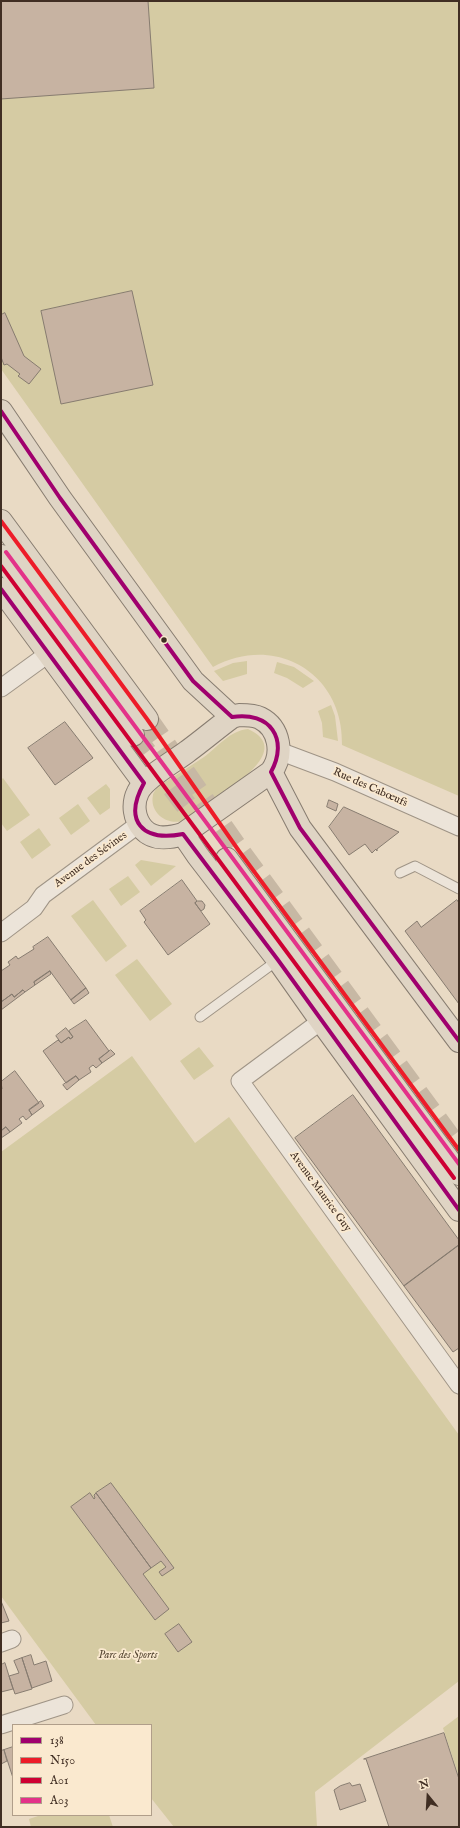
<!DOCTYPE html>
<html>
<head>
<meta charset="utf-8">
<style>
  body { margin:0 }
  #map { position:relative; width:460px; height:1828px; overflow:hidden; background:#e9dac4; font-family:"IM FELL English",serif }
  canvas { display:block }
  .frame { position:absolute; inset:0; border:2px solid #402e23; pointer-events:none }
  .legend { position:absolute; left:12px; top:1724px; width:140px; height:92px; box-sizing:border-box; background:#fae9cf; border:1px solid #b09e8a; margin:0; padding:5px 7px; list-style:none; font-size:12px; color:#402e23 }
  .legend li { display:flex; align-items:center; gap:8px; height:20px }
  .legend b { width:20px; border:1px solid #b09e8a }
  .north { position:absolute; left:408px; top:1776px; width:40px; height:40px; -webkit-text-stroke:3px #fae9cf; paint-order:stroke; rotate:342deg; font-size:11px; font-weight:700; line-height:16px; text-align:center; color:#402e23 }
  .north::after { content:''; display:block; margin:auto; width:14px; height:18px; background:#402e23; clip-path:polygon(50% 0,100% 100%,50% 72%,0 100%) }
</style>
</head>
<body>
<div id="map">
<canvas width="460" height="1828"></canvas>
<div class="frame"></div>
<ul class="legend">
<li><b style="height:5px;background:#a0006e"></b>138</li>
<li><b style="height:5px;background:#ed1c29"></b>N150</li>
<li><b style="height:5px;background:#ce0033"></b>A01</li>
<li><b style="height:5px;background:#e33289"></b>A03</li>
</ul>
<div class="north">N</div>
</div>
<script>
const context = document.querySelector('canvas').getContext('2d');
context.lineJoin = 'round';
function paint(path, color) {
  context.fillStyle = color;
  context.fill(path, 'evenodd');
}
function strokePath(path, color, width, dash) {
  context.strokeStyle = color;
  context.lineWidth = width;
  context.lineCap = dash ? 'butt' : 'round';
  context.setLineDash(dash || []);
  context.stroke(path);
}
function write(font, color, halo, rows, align = 'center') {
  context.font = font + ' "IM FELL English",serif';
  context.lineWidth = 3.5;
  context.setLineDash([]);
  context.textBaseline = 'middle';
  context.strokeStyle = halo;
  context.fillStyle = color;
  for (const [text, x, y, turn = 0] of rows) {
    context.save();
    context.translate(x, y);
    context.rotate((+turn || 0) * Math.PI / 180);
    context.textAlign = isNaN(turn) ? turn : align;
    if (halo) context.strokeText(text, 0, 0);
    context.fillText(text, 0, 0);
    context.restore();
  }
}
paint(new Path2D(`
  M1 1H459V796L342 745C344 673 275 633 213 667L1 369Z
  M247 661V674L223 681 214 671 233 663Z
  M277 662 294 667 314 681 303 688 287 678 274 673Z
  M331 705 335 716 338 741 323 737 322 723 318 711Z
  M248 729C293 749 234 785 215 799 205 806 195 816 185 820 168 827 149 813 153 795 153 793 156 790 157 787 173 777 189 767 204 757 219 746 229 731 248 729Z
  M3 778 30 815 7 831 1 823V780Z
  M106 784 110 789V808L100 815 87 798Z
  M78 804 90 821 71 835 59 818Z
  M39 828 51 845 32 859 20 842Z
  M141 860 176 866 151 886 135 865Z
  M128 876 140 892 121 906 109 889Z
  M93 900 127 946 106 962 71 916Z
  M137 959 172 1004 150 1021 115 975Z
  M199 1047 214 1066 194 1080 180 1061Z
  M132 1056 195 1143 229 1117 459 1435V1681L315 1792 317 1827H174L151 1798V1725H96L1 1596V1152Z
  M459 1716V1777L443 1728Z
  M41 1815H109L113 1827H31L29 1819Z`), '#d5cba3');
const building = new Path2D(`
  M1 1H148L154 88 1 99Z
  M132 291 153 385 61 404 41 311Z
  M5 313 24 356 41 369 29 384 18 376 20 374 7 364 4 365 1 357V315Z
  M65 722 93 758 55 785 28 748Z
  M329 800 338 804 336 811 327 807Z
  M344 807 399 832 377 849V851L376 849 372 853 365 844 349 855 329 827Z
  M182 880 197 901 195 903 210 924 168 955 144 922 146 920 140 911Z
  M457 900 459 903V1004L405 931 417 921 421 927Z
  M198 901H202L205 905 204 909 201 911 195 903Z
  M48 937 86 988 71 1000 50 971 34 982 35 985 25 992 23 990 14 997 12 994 1 1002V971L10 965 8 962 16 956 18 959 34 949 33 947Z
  M50 971 51 974 35 985 34 982Z
  M86 988 89 993 74 1004 71 1000Z
  M23 990 25 992 1 1010V1002L12 994 14 997Z
  M86 1020 109 1051 99 1059 102 1063 96 1068 93 1065 89 1068 91 1072 79 1080 76 1076 66 1083 43 1051 58 1040 61 1043 69 1037 70 1039 73 1037 69 1031Z
  M66 1028 73 1037 70 1039 69 1037 61 1043 56 1036Z
  M111 1050 115 1054 102 1063 99 1059Z
  M15 1071 39 1103 29 1110 32 1115 26 1120 23 1116 19 1119 22 1123 10 1132 6 1127 1 1131V1090L2 1089 1 1082Z
  M76 1076 79 1080 67 1090 63 1085Z
  M353 1095 459 1240V1245L404 1286 295 1138Z
  M41 1101 44 1106 32 1115 29 1110Z
  M6 1127 10 1132 1 1138V1131Z
  M459 1245V1348L453 1352 404 1286Z
  M111 1483 174 1568 162 1576 159 1572 166 1567 161 1561 151 1568 96 1493Z
  M90 1493 94 1499 95 1498 94 1495 96 1493 151 1568 143 1574 169 1609 155 1620 71 1507Z
  M1 1601 9 1621 1 1623Z
  M179 1624 192 1642 178 1652 165 1634Z
  M31 1655 34 1665 46 1661 52 1681 32 1688 22 1658Z
  M22 1658 32 1689 15 1694 9 1676 19 1673 14 1661Z
  M5 1663 13 1689 1 1692V1665Z
  M444 1733 459 1779V1827H389L366 1759H364Z
  M13 1747V1778L4 1750Z
  M4 1750 7 1761 1 1764V1751Z
  M350 1783 352 1786 360 1784 366 1801 340 1810 334 1790 340 1786Z`);
paint(building, '#c7b3a2');
strokePath(building, '#877c70', 1);
strokePath(new Path2D(`
  M147 719 239 851 459 1150
  M133 735 211 838`), '#c7b8a4', 22, [22, 11]);
const lane = new Path2D(`
  M400 873 415 866 459 889
  M200 1017 278 960`);
const street = new Path2D(`
  M1 688 48 654
  M279 751 335 772 459 827
  M1 933 34 908 43 895 139 824
  M321 1021 240 1081 459 1385
  M1 1643 12 1639
  M1 1725 64 1705`);
const primary = new Path2D(`
  M1 411 60 498 193 681 232 717
  M1 589 144 783
  M239 715C246 715 254 715 260 718 280 728 284 755 271 772L183 834C170 838 154 841 143 829 134 819 132 804 138 792 145 777 174 762 188 751 203 740 217 728 232 717Z
  M271 772 300 828 459 1041
  M183 834 198 856 278 960 321 1021 459 1210`);
const highway = new Path2D(`
  M1 521 147 719
  M1 556 133 735
  M227 859 459 1174`);
strokePath(lane, '#9f9486', 11);
strokePath(street, '#9f9486', 19);
strokePath(primary, '#877c70', 24);
strokePath(highway, '#877c70', 24);
strokePath(lane, '#ece4d9', 9);
strokePath(street, '#ece4d9', 17);
strokePath(primary, '#dfd4c4', 22);
strokePath(highway, '#dfd4c4', 22);
strokePath(new Path2D(`
  M1 411 60 498 193 681 232 717C270 711 289 739 271 772L300 828 459 1041
  M1 589 144 783C123 821 142 842 183 834L278 960 459 1210`), '#a0006e', 4);
strokePath(new Path2D(`
  M1 521 147 719 239 851 459 1150`), '#ed1c29', 4);
strokePath(new Path2D(`
  M1 566 454 1178`), '#ce0033', 4);
strokePath(new Path2D(`
  M6 552 459 1164`), '#e33289', 4);
for (const [x, y, r, color] of [
  [164,640,3.5,"#402e23"]
]) {
  const dot = new Path2D();
  dot.arc(x, y, r, 0, 2 * Math.PI);
  context.fillStyle = color;
  context.fill(dot);
  strokePath(dot, '#fae9cf', 1.5);
}
write('11px', '#402e23', '#fae9cf', [
  ["Rue des Cabœufs",370,788,24],
  ["Avenue des Sévines",91,860,-36],
  ["Avenue Maurice Guy",320,1192,54]
]);
write('italic 11px', '#5a4b37', '#fae9cf', [
  ["Parc des Sports",128,1656]
]);
</script>
</body>
</html>
